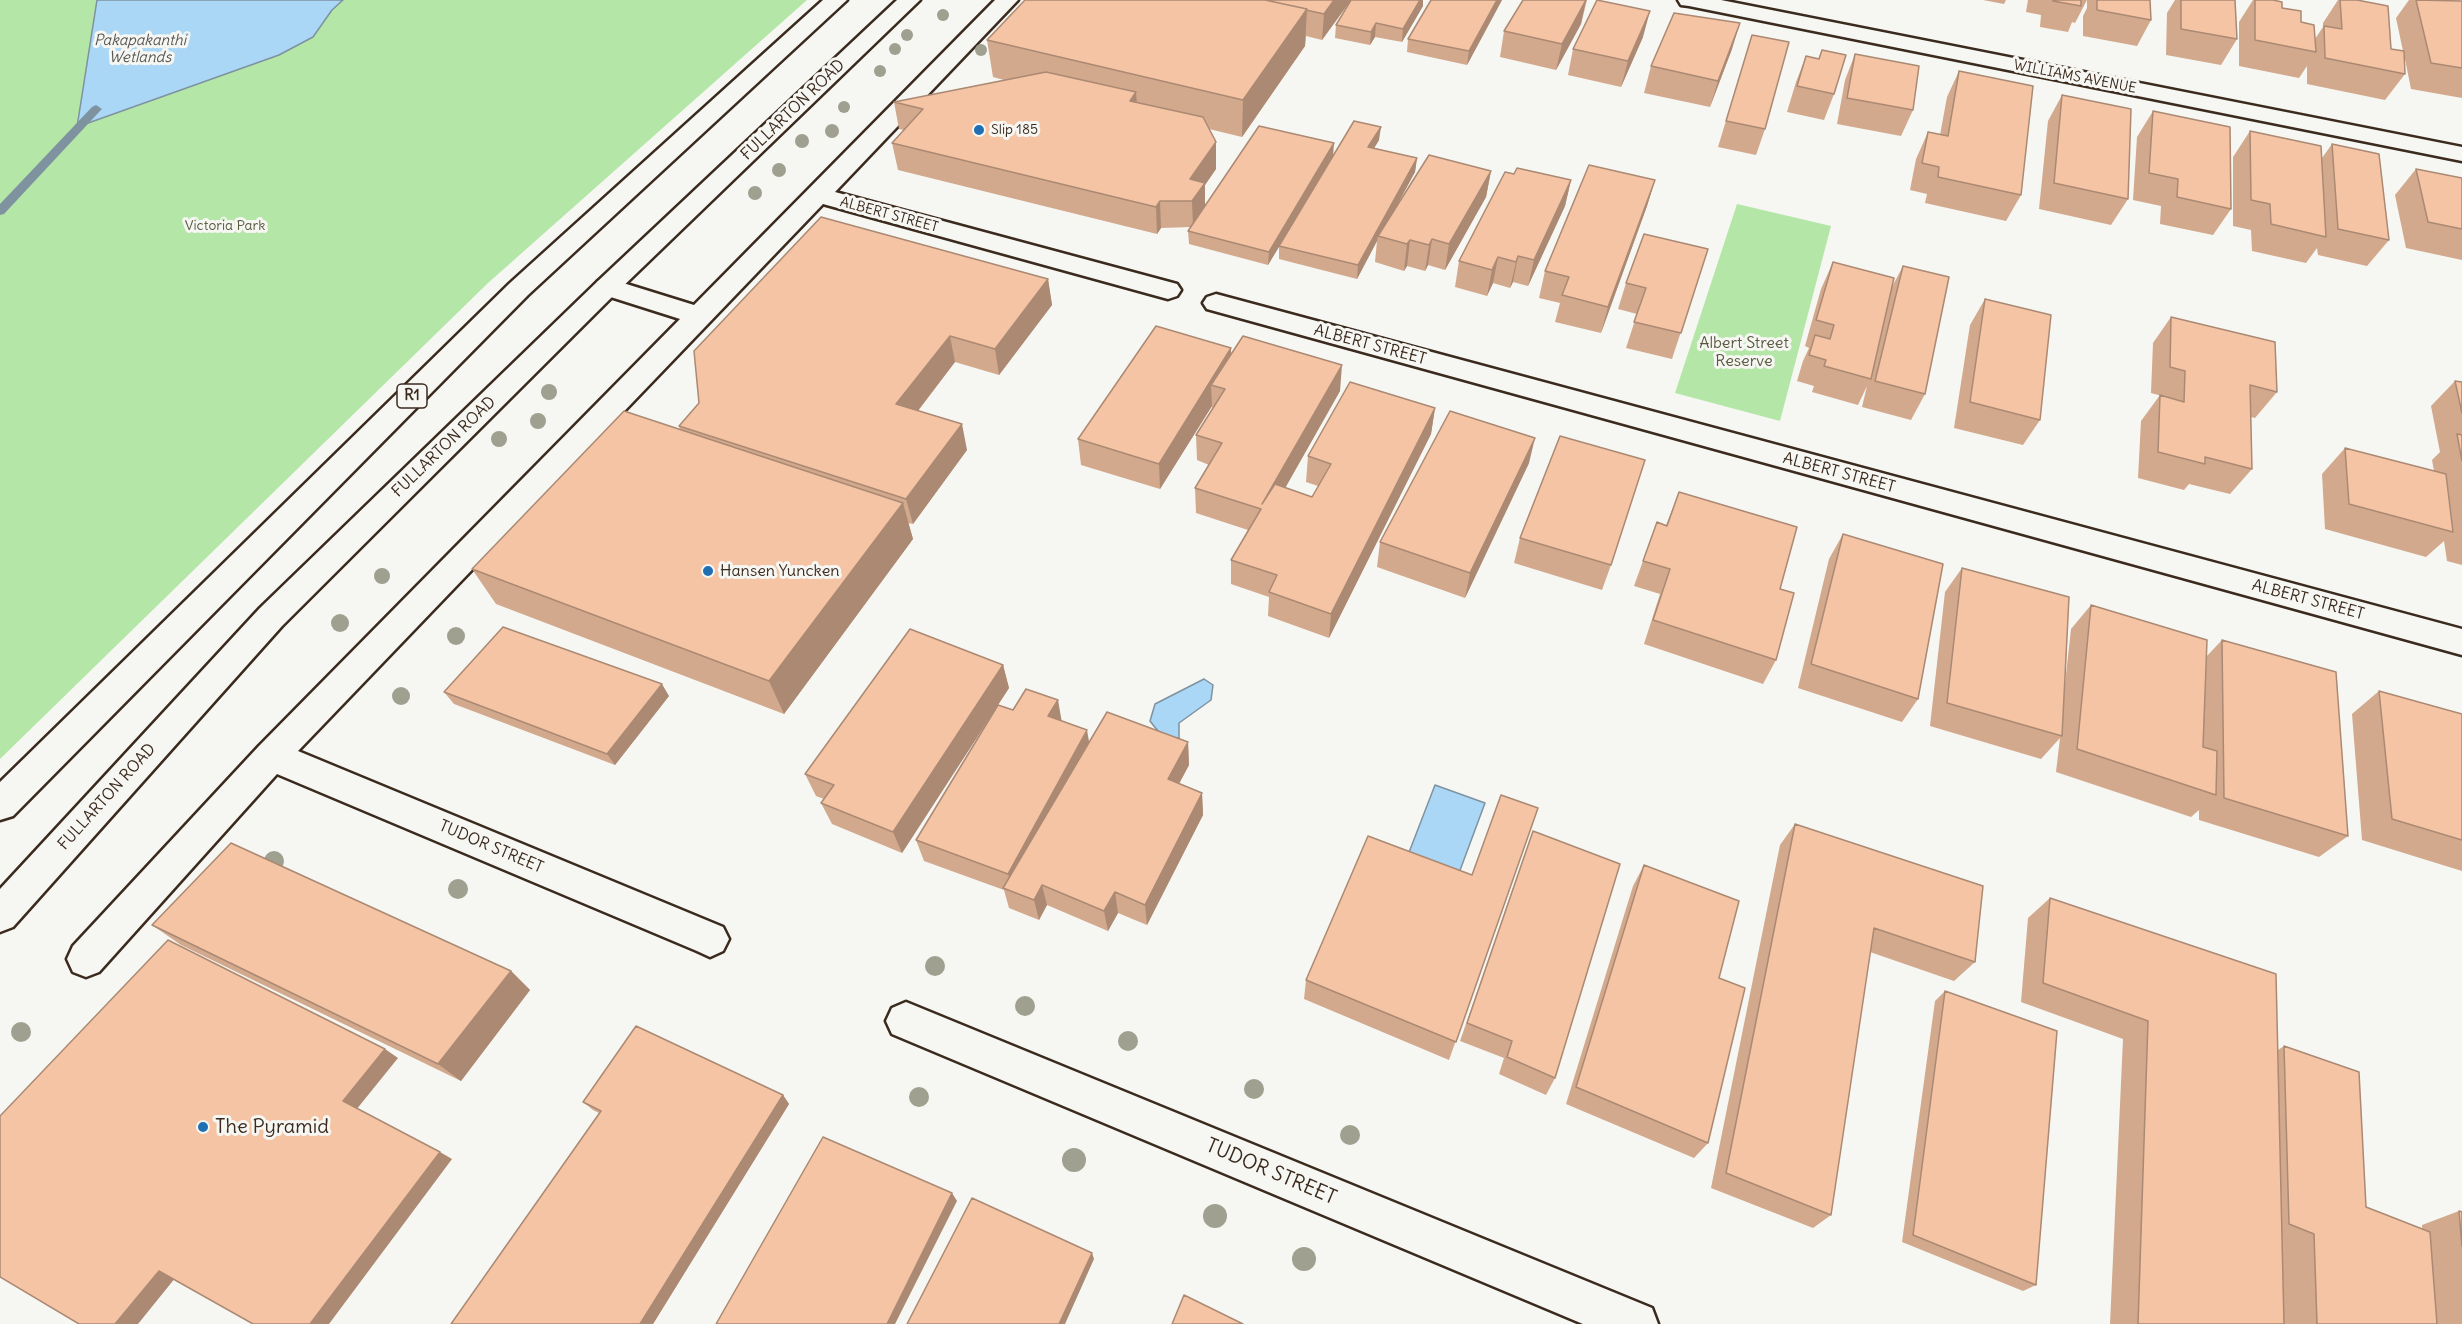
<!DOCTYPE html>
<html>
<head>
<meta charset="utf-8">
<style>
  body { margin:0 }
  canvas { display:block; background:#f6f6f2 }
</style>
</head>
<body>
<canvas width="2462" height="1324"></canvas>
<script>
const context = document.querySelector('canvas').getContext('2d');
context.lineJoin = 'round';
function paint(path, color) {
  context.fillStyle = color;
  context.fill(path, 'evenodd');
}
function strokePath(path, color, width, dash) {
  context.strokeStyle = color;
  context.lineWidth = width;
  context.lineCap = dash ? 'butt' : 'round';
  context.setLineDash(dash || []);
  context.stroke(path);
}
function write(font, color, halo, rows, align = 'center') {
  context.font = font + ' Delius,sans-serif';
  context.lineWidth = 6;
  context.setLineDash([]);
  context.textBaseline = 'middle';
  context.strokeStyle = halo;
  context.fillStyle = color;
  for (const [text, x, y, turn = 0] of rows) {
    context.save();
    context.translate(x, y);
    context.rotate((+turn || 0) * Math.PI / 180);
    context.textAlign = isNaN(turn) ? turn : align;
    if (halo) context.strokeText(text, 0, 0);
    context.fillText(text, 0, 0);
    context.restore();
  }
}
paint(new Path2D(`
  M0 0H807L488 283 0 759Z
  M1737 204 1831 226 1780 421 1675 393Z`), '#b4e7a7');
const water = new Path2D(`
  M97 0H343L332 10 313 37 279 55 77 127Z
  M1204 679 1213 685 1211 700 1179 723V738C1163 739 1159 733 1150 721L1155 704Z
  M1435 785 1485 803 1459 873 1408 855Z`);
paint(water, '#aad7f6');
strokePath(water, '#7e92a0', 1.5);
paint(new Path2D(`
  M96 105 102 109 100 111 4 214 0 215V204L92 107Z`), '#7e92a0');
const minor = new Path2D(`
  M995 0H1018L835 192 1177 284 1181 290 1177 296 1168 299 823 204 298 751 723 927 729 939 723 951 710 957 697 951 277 774 99 972 86 977 73 972 67 959 73 946 259 746 680 319 598 293 594 287 598 281 607 278 694 305Z
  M1678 0H1721L2462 147V161L1689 6 1681 5Z
  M1216 294 2462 629V655L1207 309 1203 303 1207 297Z
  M906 1002 1652 1308 1658 1324H1583L892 1034 886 1021 892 1008Z`);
const highway = new Path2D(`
  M823 0H847L528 295 13 816 0 820V782L510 283Z
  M897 0H920L616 293 282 626 13 927 0 932V889L260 608 598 281Z`);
strokePath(minor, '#3b2a1e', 5);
strokePath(highway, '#3b2a1e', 5);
paint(minor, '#f6f6f2');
paint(highway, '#f6f6f2');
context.fillStyle = '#a0a090';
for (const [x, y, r] of [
  [943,15,6],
  [907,35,6],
  [895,49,6],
  [981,50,6],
  [880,71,6],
  [844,107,6],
  [832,131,7],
  [802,141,7],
  [779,170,7],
  [755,193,7],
  [549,392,8],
  [538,421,8],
  [499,439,8],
  [382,576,8],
  [340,623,9],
  [456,636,9],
  [401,696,9],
  [274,861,10],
  [458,889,10],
  [935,966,10],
  [1025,1006,10],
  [21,1032,10],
  [1128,1041,10],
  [1254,1089,10],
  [919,1097,10],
  [1350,1135,10],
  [1074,1160,12],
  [1215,1216,12],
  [1304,1259,12]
]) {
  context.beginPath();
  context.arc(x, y, r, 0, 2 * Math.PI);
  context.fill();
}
paint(new Path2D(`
  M1351 0 1322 40 1306 36 1305 46 1242 137 1209 129 1216 142V169L1205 185V205L1334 155 1379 140 1374 148 1417 158 1415 172 1394 210 1491 171 1486 197 1445 270 1428 265 1425 271 1407 266 1404 271 1375 262 1377 241 1357 279 1279 259V247L1268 265 1189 244 1188 231 1191 227 1161 228 1157 234 898 170 892 143 904 130 899 129 894 102 1004 80 993 77 987 40Z
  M1502 0 1467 65 1407 52 1408 39Z
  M1523 0H1587L1581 24 1556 70 1500 57 1504 31Z
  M1983 0H2006L2004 4Z
  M2028 0H2087L2075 23 2072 22 2068 32 2040 27 2041 15 2026 12Z
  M2087 0H2150L2151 20 2137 46 2083 36V16L2087 8Z
  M2175 0H2235L2237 39 2221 65 2166 55 2167 13Z
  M2253 0H2273L2301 22 2315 39 2323 27V23L2338 0H2357L2391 49 2403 51 2396 18 2409 0 2462 1V98L2411 89 2404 54 2405 74 2385 100 2307 84V66L2299 78 2239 66V22Z
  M1423 6 1402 42 1375 37 1370 45 1335 38 1336 25Z
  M1752 35 1765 129 1756 155 1718 147Z
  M1643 37 1621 87 1568 75 1573 49Z
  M1732 49 1710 107 1644 93 1651 66Z
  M1822 50 1834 94 1824 120 1787 112 1796 82 1806 56 1818 59Z
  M1855 54 1913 110 1901 136 1837 124 1845 80Z
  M1959 71 2021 195 2006 221 1925 203 1927 194 1910 190 1916 159 1928 132 1940 135 1947 97Z
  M2062 95 2128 199 2111 225 2039 209 2048 121Z
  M2153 111 2231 209 2213 235 2160 224 2161 206 2133 200 2137 137Z
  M2250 131 2322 158 2332 144 2389 240 2367 266 2318 255 2317 248 2306 263 2252 251 2251 230 2233 226V157Z
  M2416 169 2462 178V260L2406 248 2395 195Z
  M1514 174 1571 180 1565 206 1528 286 1513 282 1510 288 1493 283 1487 296 1455 287 1459 261Z
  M1655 180 1647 206 1601 333 1555 322 1560 303 1539 298 1545 271Z
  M1708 249 1672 359 1626 348 1637 314 1618 309 1626 283Z
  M1833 262 1892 287 1903 266 1925 394 1911 420 1862 407 1867 386 1858 405 1812 392 1814 386 1797 381 1803 361 1809 348 1805 346 1821 289Z
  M1048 279 1052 305 999 375 955 362 918 411 967 450 913 524 908 523 913 539 784 714 496 604 472 569 680 430 679 426Z
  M1985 299 2040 420 2023 445 1954 428 1970 325Z
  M2171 317 2277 392 2255 418 2251 417 2252 469 2230 494 2189 484 2184 490 2138 478 2141 421 2160 395 2166 397 2151 393 2153 343Z
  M1231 348V354L1340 391 1285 488 1312 497 1318 486 1306 482 1308 456 1435 408 1431 434 1329 638 1268 616 1269 597 1231 584V560L1248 530 1196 513 1195 488 1209 465 1197 460 1196 435 1212 411V406L1160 489 1081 465 1078 439Z
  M2455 381 2462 382V565L2447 561 2444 541 2426 557 2325 529 2322 474 2345 448 2434 471 2432 460 2440 452 2431 406Z
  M1529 463 1465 598 1377 567 1380 542Z
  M1679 492 1780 589 1776 660 1763 684 1644 644 1660 594 1634 586 1657 522 1666 525Z
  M1843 534 1918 699 1902 722 1798 688 1829 559Z
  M1520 538 1611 565 1602 590 1514 563Z
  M1962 568 2063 702 2071 629 2091 605 2206 657 2222 640 2348 836 2319 857 2199 820V810L2191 817 2056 772 2060 738 2041 759 1930 726 1945 592Z
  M1003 665 1009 688 998 705 1013 710 1062 721 1089 742H1188L1189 765 1179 784 1202 793 1203 815 1147 925 1118 913 1108 931 1047 905 1039 920 1009 908 1004 890 924 861 916 840 991 716 902 853 832 824 821 803 824 799 816 796 805 774Z
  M2379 691 2462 714V871L2362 840 2352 714Z
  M444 692 669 696 615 765 454 704Z
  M1538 808 1449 1060 1304 999 1306 980 1472 875Z
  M1795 824 1975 962 1954 981 1870 952 1831 1215 1813 1228 1711 1188 1780 845Z
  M1525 853 1555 1078 1546 1095 1499 1074 1504 1058 1460 1041Z
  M1644 865 1719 978 1708 1143 1694 1158 1566 1104 1633 886Z
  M2050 898 2278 1050 2284 1046 2366 1207 2422 1229V1225L2459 1211 2462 1212V1324H2110L2123 1039 2021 1002 2028 918Z
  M152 925 511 971 530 990 461 1081 181 945Z
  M1945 991 2036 1285 2023 1291 1902 1242 1935 1001Z
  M783 1095 789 1104 653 1324H451L599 1113 593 1110 583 1102Z`), '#d2a98d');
paint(new Path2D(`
  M1334 0H1351L1322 40 1324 14Z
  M1420 0H1423V6L1402 42 1403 29Z
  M1497 0H1502L1467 65 1469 51Z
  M1586 0 1581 24 1556 70 1562 44Z
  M1307 9 1305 46 1242 137 1243 100Z
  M1650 11 1643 37 1621 87 1628 61Z
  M1376 23 1375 37 1370 45 1371 32Z
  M1740 23 1732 49 1710 107 1718 81Z
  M1136 92 1138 118 1130 101Z
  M1381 127 1379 140 1367 160 1368 147Z
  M1216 142V169L1205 185V209L1193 227 1192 201 1190 179Z
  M1334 143 1333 157 1268 265 1269 252Z
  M1417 158 1415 172 1380 237 1378 236 1377 241 1357 279 1358 265Z
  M1491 171 1486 197 1445 270 1449 244Z
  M1571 180 1565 206 1528 286 1534 260Z
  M1655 180 1647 206 1601 333 1608 307Z
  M1160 201 1161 228 1157 234 1156 207Z
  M1432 239 1428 265 1425 271 1429 245Z
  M1410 240 1407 266 1404 271 1407 244Z
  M1518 256 1513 282 1510 288 1516 262Z
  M1498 257 1493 283 1487 296 1492 270Z
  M1048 279 1052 305 999 375 995 349Z
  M950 336 955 362 903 430 896 404Z
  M1231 348V374L1211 385 1212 406 1160 489 1159 464Z
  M1342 365 1340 391 1262 529V504Z
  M1435 408 1431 434 1329 638 1331 614Z
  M962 424 967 450 913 524 906 499Z
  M1535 438 1529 463 1465 598 1470 573Z
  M903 503 913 539 784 714 769 681Z
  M1003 665 1009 688 902 853 893 832Z
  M662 684 669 696 615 765 607 754Z
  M1058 700 1062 723 1048 716Z
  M1087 730 1091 753 1014 892 1008 874Z
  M1188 742 1189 765 1169 802 1168 779Z
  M1202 793 1203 815 1147 925 1145 905Z
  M1042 885 1047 905 1039 920 1034 900Z
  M1115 892 1118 913 1108 931 1104 911Z
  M511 971 530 990 461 1081 438 1064Z
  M385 1049 398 1058 356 1110 343 1101Z
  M783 1095 789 1104 653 1324H640Z
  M440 1152 452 1159 329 1324H310Z
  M952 1193 957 1201 895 1324H887Z
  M1092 1253 1094 1259 1065 1324H1059Z
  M159 1271 176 1277 138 1324H115Z`), '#ab8973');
const building = new Path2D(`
  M1025 0H1265L1307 9 1243 100 987 40Z
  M1265 0H1334L1324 14 1306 10 1307 9Z
  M1351 0H1420L1403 29 1376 23 1371 32 1336 25Z
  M1431 0H1497L1469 51 1408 39Z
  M1523 0H1586L1562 44 1504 31Z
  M1597 0 1650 11 1628 61 1573 49Z
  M2053 0H2081V6L2053 1Z
  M2097 0H2150L2151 20 2097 10Z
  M2181 0H2235L2237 39 2181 29Z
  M2255 0H2273L2282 2V8L2301 11V22L2314 25 2316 52 2255 40Z
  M2340 0H2357L2388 6 2391 49 2404 51 2405 74 2325 58 2324 26 2342 29Z
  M2416 0 2462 1V68L2431 63Z
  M1674 13 1740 23 1718 81 1651 66Z
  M1752 35 1789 42 1765 129 1726 121Z
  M1822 50 1846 55 1834 94 1797 86 1806 56 1819 59Z
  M1855 54 1919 66 1913 110 1847 98Z
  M1959 71 2033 86 2021 195 1938 177 1939 167 1922 163 1928 132 1948 136Z
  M1046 72 1136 92 1130 101 1203 117 1216 142 1190 179 1205 183 1192 201H1160L1156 207 892 143 923 109 894 102Z
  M2062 95 2131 109 2128 199 2054 183Z
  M2153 111 2230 127 2231 209 2177 197 2178 179 2149 173Z
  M1354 121 1381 127 1368 147 1417 158 1358 265 1279 246Z
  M1259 126 1334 143 1269 252 1188 231Z
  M2250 131 2321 146 2326 237 2271 224 2270 204 2251 200Z
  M2332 144 2379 154 2389 240 2338 229Z
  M1429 155 1491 171 1449 244 1432 239 1429 245 1410 240 1407 244 1378 236Z
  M1589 165 1655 180 1608 307 1562 295 1569 277 1545 271Z
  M1517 168 1571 180 1534 260 1518 256 1516 262 1498 257 1492 270 1459 261 1505 172 1514 174Z
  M2416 169 2462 178V229L2428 222Z
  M821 217 1048 279 995 349 950 336 896 404 962 424 906 499 679 426 699 403 694 351Z
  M1644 234 1708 249 1681 333 1634 322 1646 288 1626 283Z
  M1833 262 1894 278 1871 379 1824 366 1826 360 1809 355 1815 335 1830 339 1834 325 1816 320Z
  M1903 266 1949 277 1925 394 1875 381Z
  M1985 299 2051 315 2040 420 1970 402Z
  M2171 317 2275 342 2277 392 2250 385 2252 469 2205 457V464L2158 452 2160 395 2184 402 2185 371 2170 367Z
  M1156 326 1231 348 1159 464 1078 439Z
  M1243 336 1342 365 1262 504 1275 484 1312 497 1331 464 1308 456 1350 382 1435 408 1331 614 1269 592 1277 575 1231 560 1261 509 1195 488 1222 443 1196 435 1225 389 1211 385Z
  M2455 381 2462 382V413Z
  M624 411 903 503 769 681 472 569Z
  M1450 411 1535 438 1470 573 1380 542Z
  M2457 434 2462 435V461Z
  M1560 436 1645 460 1611 565 1520 538Z
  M2345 448 2446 474 2453 532 2349 504Z
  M1679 492 1797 527 1780 589 1794 593 1776 660 1653 620 1670 569 1643 561 1657 522 1667 526Z
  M1843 534 1943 564 1918 699 1811 664Z
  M1962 568 2069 597 2062 736 1947 703Z
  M2091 605 2207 640 2203 747 2217 751 2216 795 2077 749Z
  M503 627 662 684 607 754 444 692Z
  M910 629 1003 665 893 832 821 803 834 785 805 774Z
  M2222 640 2336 672 2348 836 2224 798Z
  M1026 689 1058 700 1048 716 1087 730 1008 874 916 840 998 705 1013 710Z
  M2379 691 2462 714V840L2392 819Z
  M1107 712 1188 742 1168 779 1202 793 1145 905 1115 892 1104 911 1042 885 1034 900 1003 888Z
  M1501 795 1538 808 1456 1042 1306 980 1368 836 1472 875Z
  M1795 824 1983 886 1975 962 1874 928 1831 1215 1726 1173Z
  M1533 831 1620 864 1555 1078 1507 1057 1512 1041 1467 1023Z
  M231 843 511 971 438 1064 152 925Z
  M1644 865 1739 901 1719 978 1745 988 1708 1143 1576 1087Z
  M2050 898 2276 974 2284 1324H2138L2148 1021 2043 983Z
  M168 940 385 1049 343 1101 440 1152 310 1324H253L159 1271 115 1324H79L0 1277V1116Z
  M1945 991 2057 1031 2036 1285 1913 1235Z
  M636 1026 783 1095 640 1324H451L601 1111 583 1102Z
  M2284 1046 2359 1072 2366 1207 2430 1232 2437 1324H2317L2314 1234 2289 1224Z
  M823 1137 952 1193 887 1324H716Z
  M972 1198 1092 1253 1059 1324H907Z
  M2459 1211 2462 1212V1246Z
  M1184 1295 1243 1324H1172Z`);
paint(building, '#f4c4a4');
strokePath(building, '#ab8973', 1.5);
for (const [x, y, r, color] of [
  [979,130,6,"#1f6fb2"],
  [708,571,6,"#1f6fb2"],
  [203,1127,6,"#1f6fb2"]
]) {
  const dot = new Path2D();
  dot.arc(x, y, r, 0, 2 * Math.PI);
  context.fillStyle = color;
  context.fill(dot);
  strokePath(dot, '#f6f6f2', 2);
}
write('14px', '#3b2a1e', '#f6f6f2', [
  ["WILLIAMS AVENUE",2075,77,11],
  ["ALBERT STREET",889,215,15]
]);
write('14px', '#3b2a1e', '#f6f6f2', [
  ["Slip 185",991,130]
], 'left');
write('14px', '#595940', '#f6f6f2', [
  ["Victoria Park",225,226]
]);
write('italic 15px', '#575554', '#f6f6f2', [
  ["Pakapakanthi",140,41],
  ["Wetlands",140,58]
]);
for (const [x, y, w] of [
  [412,396,30]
]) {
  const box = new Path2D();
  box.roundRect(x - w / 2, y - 12, w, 24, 4.5);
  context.fillStyle = '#f6f6f2';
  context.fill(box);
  strokePath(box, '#3b2a1e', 1.5);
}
write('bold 15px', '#3b2a1e', null, [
  ["R1",412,396]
]);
write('16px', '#3b2a1e', '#f6f6f2', [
  ["FULLARTON ROAD",793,110,-44],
  ["ALBERT STREET",1370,345,15],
  ["FULLARTON ROAD",444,447,-44],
  ["ALBERT STREET",1839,473,15],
  ["ALBERT STREET",2308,600,15],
  ["FULLARTON ROAD",107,797,-48],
  ["TUDOR STREET",491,847,23]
]);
write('16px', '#595940', '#f6f6f2', [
  ["Albert Street",1744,343],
  ["Reserve",1744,361]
]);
write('16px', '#3b2a1e', '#f6f6f2', [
  ["Hansen Yuncken",720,571]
], 'left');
write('20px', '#3b2a1e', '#f6f6f2', [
  ["The Pyramid",215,1127]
], 'left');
write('20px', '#3b2a1e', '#f6f6f2', [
  ["TUDOR STREET",1271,1172,23]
]);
</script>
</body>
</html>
